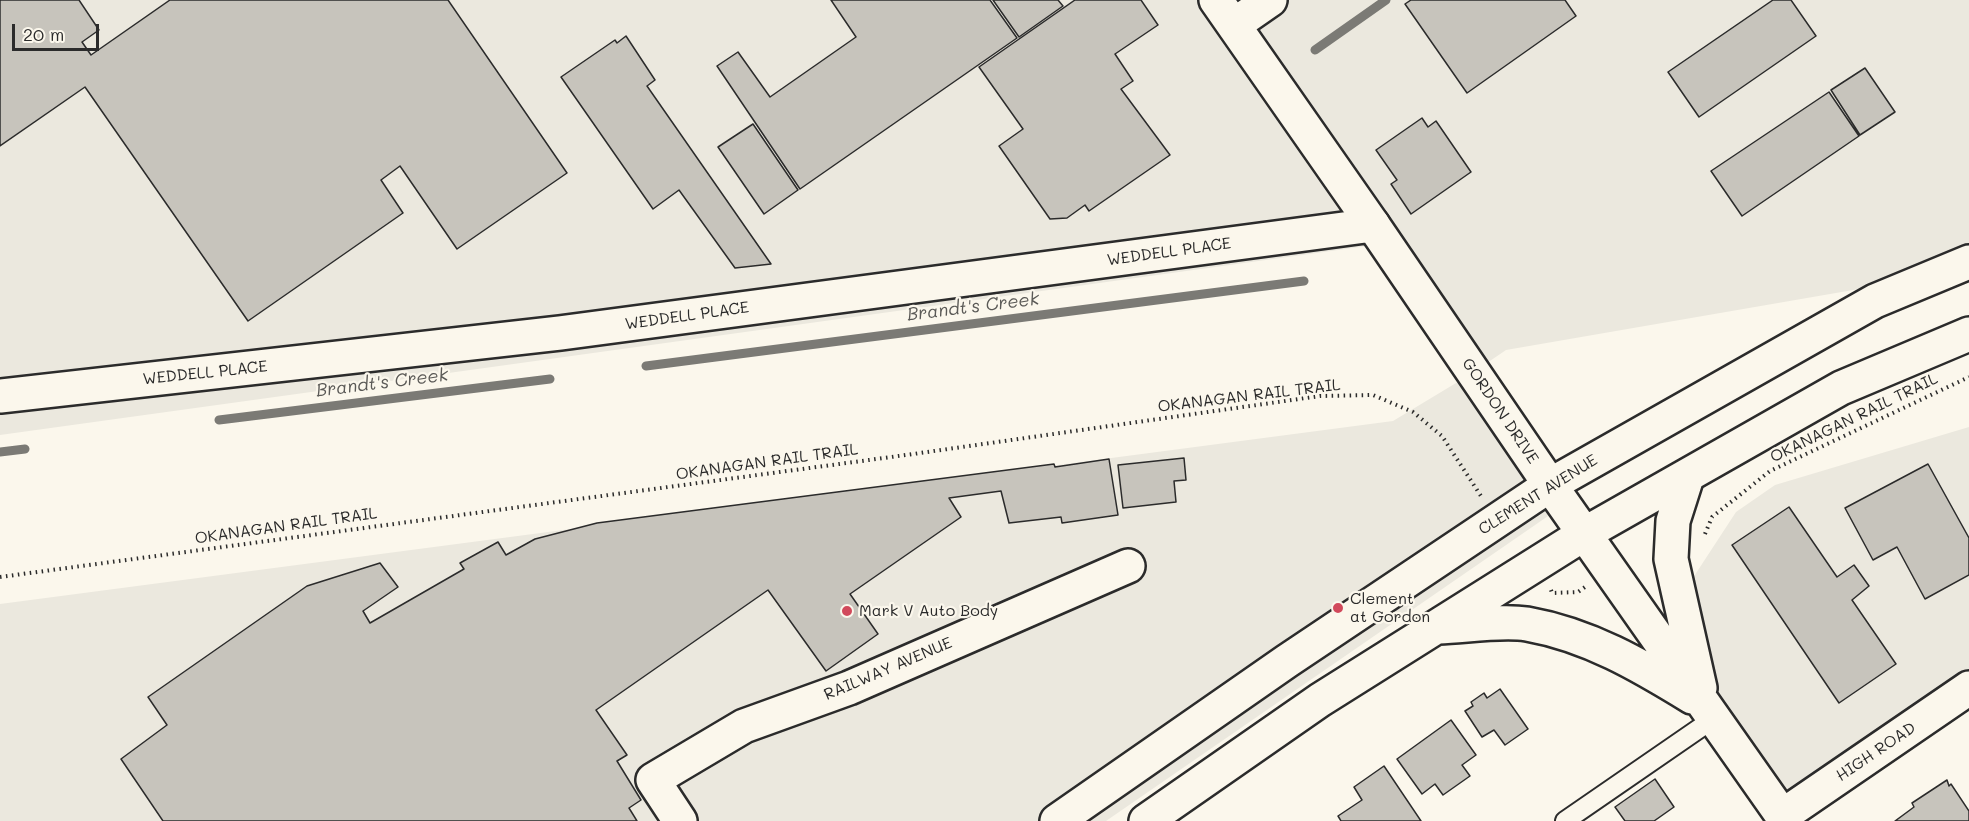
<!DOCTYPE html>
<html>
<head>
<meta charset="utf-8">
<style>
  body { margin:0 }
  #map { position:relative; width:1969px; height:821px; overflow:hidden; background:#fbf7ec; font-family:Mali,sans-serif }
  canvas { display:block }
  .scale { position:absolute; left:12px; top:24px; width:87px; height:27px; box-sizing:border-box; border:3px solid #2b2b2b; border-top:0; padding-left:8px; font-size:18px; line-height:21px; white-space:nowrap; color:#2b2b2b; -webkit-text-stroke:4px #fbf7ec; paint-order:stroke }
</style>
</head>
<body>
<div id="map">
<canvas width="1969" height="821"></canvas>
<div class="scale">20 m</div>
</div>
<script>
const context = document.querySelector('canvas').getContext('2d');
context.lineJoin = 'round';
function paint(path, color) {
  context.fillStyle = color;
  context.fill(path, 'evenodd');
}
function strokePath(path, color, width, dash) {
  context.strokeStyle = color;
  context.lineWidth = width;
  context.lineCap = dash ? 'butt' : 'round';
  context.setLineDash(dash || []);
  context.stroke(path);
}
function write(font, color, halo, rows, align = 'center') {
  context.font = font + ' Mali,sans-serif';
  context.lineWidth = 4.5;
  context.setLineDash([]);
  context.textBaseline = 'middle';
  context.strokeStyle = halo;
  context.fillStyle = color;
  for (const [text, x, y, turn = 0] of rows) {
    context.save();
    context.translate(x, y);
    context.rotate((+turn || 0) * Math.PI / 180);
    context.textAlign = isNaN(turn) ? turn : align;
    if (halo) context.strokeText(text, 0, 0);
    context.fillText(text, 0, 0);
    context.restore();
  }
}
paint(new Path2D(`
  M0 0H1969V270L1506 350 1462 380 1551 514 1106 821H0V604L1393 421 1461 380 1367 246 0 435Z
  M1969 427V688L1782 816 1655 636 1736 512 1775 485Z`), '#ebe8de');
strokePath(new Path2D(`
  M1315 50 1386 0
  M646 366 1304 281
  M219 420 550 379
  M0 452 25 449`), '#7b7a75', 9);
const building = new Path2D(`
  M0 0H79L99 30 82 42 91 55 170 0H448L567 173 457 249 400 166 381 180 403 213 248 321 85 87 0 146Z
  M831 0H990L1017 38 800 189 717 66 738 52 770 97 856 37Z
  M993 0H1058L1063 6 1019 37Z
  M1075 0H1141L1158 25 1115 54 1133 81 1121 89 1170 155 1089 211 1085 205 1067 218 1050 219 999 146 1023 129 979 67Z
  M1411 0H1565L1576 16 1467 93 1405 4Z
  M1773 0H1791L1816 36 1699 117 1668 72Z
  M626 36 655 80 647 86 771 264 735 268 679 190 653 209 561 77 615 40 617 43Z
  M1865 68 1895 112 1860 135 1831 90Z
  M1829 92 1859 136 1742 216 1711 171Z
  M1422 118 1428 127 1436 121 1471 172 1411 214 1391 184 1397 180 1376 150Z
  M753 124 798 190 764 214 718 147Z
  M1184 458 1186 480 1174 481 1176 502 1123 508 1118 465Z
  M1109 459 1118 515 1062 523 1061 517 1009 523 1001 491 949 498 961 517 850 594 878 634 826 671 768 590 596 710 627 755 617 761 641 800 629 808 637 821H163L121 759 167 725 148 697 307 586 380 563 398 587 363 611 370 623 464 569 460 563 498 542 506 555 535 539 597 523 1054 464 1055 467Z
  M1928 464 1969 538V575L1925 599 1897 547 1873 560 1845 508Z
  M1789 507 1837 577 1854 565 1869 586 1852 600 1896 664 1839 703 1732 545Z
  M1500 689 1528 729 1505 745 1494 730 1482 737 1465 711 1473 706 1471 702 1484 693 1487 698Z
  M1451 720 1476 755 1462 765 1470 776 1443 795 1435 784 1422 794 1397 759Z
  M1384 766 1421 821H1341L1338 816 1362 800 1354 787Z
  M1655 779 1674 807 1654 821H1625L1615 807Z
  M1947 780 1949 786 1951 784 1969 811V821H1895L1914 807 1912 803Z`);
paint(building, '#c7c4bc');
strokePath(building, '#2b2b2b', 1.5);
const service = new Path2D(`
  M1565 821 1713 719`);
const minor = new Path2D(`
  M1216 0 1373 225
  M1234 25 1270 0
  M1782 816 1969 688
  M680 821 653 780 744 726 849 688 1128 566`);
const tertiary = new Path2D(`
  M0 396 560 333 1373 225 1550 485`);
const secondary = new Path2D(`
  M1687 477 1673 521 1671 559 1700 688
  M1550 485 1786 821
  M1439 627C1466 626 1502 620 1527 624 1589 635 1640 665 1692 697
  M1057 821 1287 661 1550 485 1875 301 1969 262
  M1146 821 1320 700 1584 534 1841 388 1969 334`);
strokePath(service, '#2b2b2b', 22);
strokePath(minor, '#2b2b2b', 38);
strokePath(tertiary, '#2b2b2b', 38);
strokePath(secondary, '#2b2b2b', 38);
strokePath(new Path2D(`
  M1705 534 1712 517 1770 471 1969 377
  M0 577 906 455 1320 396 1373 395 1413 412 1442 436 1481 496
  M1551 590 1552 593 1578 592 1585 587`), '#2b2b2b', 4, [1.5, 4.5]);
strokePath(service, '#fbf7ec', 18);
strokePath(minor, '#fbf7ec', 33);
strokePath(tertiary, '#fbf7ec', 33);
strokePath(secondary, '#fbf7ec', 33);
for (const [x, y, r, color] of [
  [1338,608,6,"#d1495b"],
  [847,611,6,"#d1495b"]
]) {
  const dot = new Path2D();
  dot.arc(x, y, r, 0, 2 * Math.PI);
  context.fillStyle = color;
  context.fill(dot);
  strokePath(dot, '#fbf7ec', 2);
}
write('16px', '#2b2b2b', '#fbf7ec', [
  ["WEDDELL PLACE",1169,252,-8],
  ["WEDDELL PLACE",687,316,-8],
  ["WEDDELL PLACE",205,373,-6],
  ["OKANAGAN RAIL TRAIL",1249,396,-7],
  ["GORDON DRIVE",1500,411,56],
  ["OKANAGAN RAIL TRAIL",1854,418,-26],
  ["OKANAGAN RAIL TRAIL",767,462,-8],
  ["CLEMENT AVENUE",1538,495,-32],
  ["OKANAGAN RAIL TRAIL",286,526,-8],
  ["RAILWAY AVENUE",888,669,-23],
  ["HIGH ROAD",1876,752,-34]
]);
write('16px', '#2b2b2b', '#fbf7ec', [
  ["Clement",1350,599],
  ["at Gordon",1350,617],
  ["Mark V Auto Body",859,611]
], 'left');
write('italic 18px', '#5a5956', '#fbf7ec', [
  ["Brandt's Creek",973,307,-7],
  ["Brandt's Creek",382,383,-7]
]);
</script>
</body>
</html>
